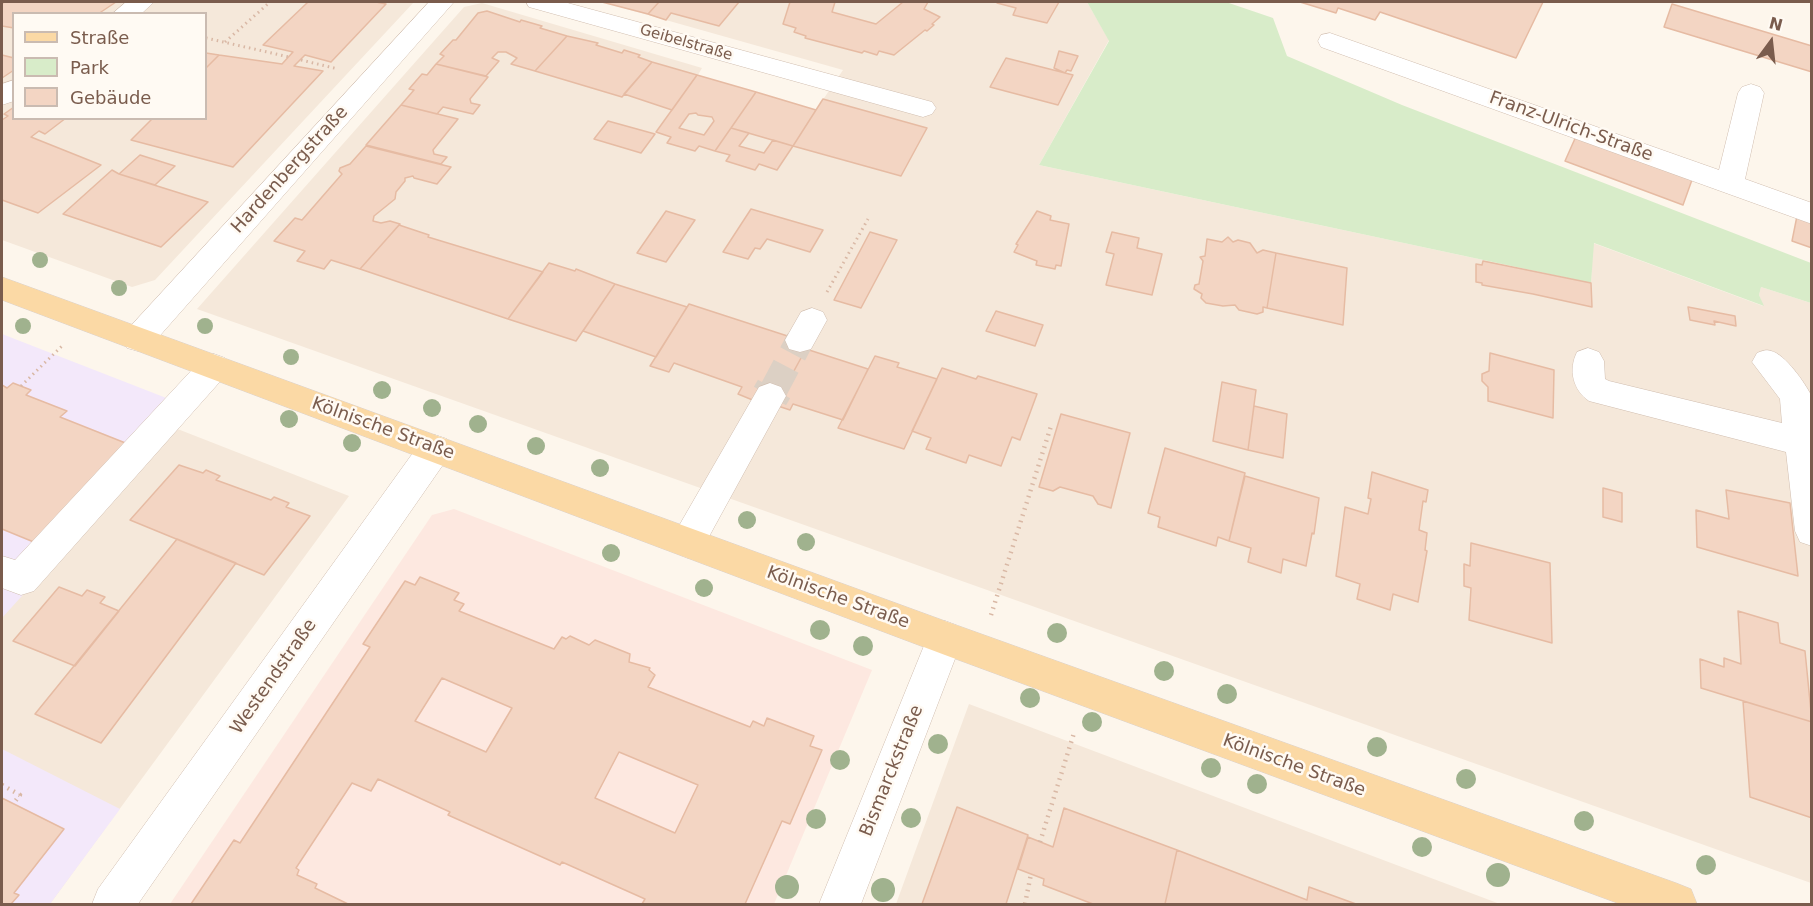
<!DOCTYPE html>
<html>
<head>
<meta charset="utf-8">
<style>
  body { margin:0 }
  #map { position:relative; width:1813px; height:906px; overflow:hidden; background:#fdf6ec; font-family:"DejaVu Sans",sans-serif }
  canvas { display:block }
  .frame { position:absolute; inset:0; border:3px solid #7a5c4d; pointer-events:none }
  .legend { position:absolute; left:12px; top:12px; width:195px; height:108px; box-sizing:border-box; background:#fffaf3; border:2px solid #cabbb1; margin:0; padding:8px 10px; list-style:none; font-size:18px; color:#7a5c4d }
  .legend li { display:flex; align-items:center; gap:12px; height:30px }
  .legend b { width:30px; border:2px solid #cabbb1 }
  .north { position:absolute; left:1741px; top:12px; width:60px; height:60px; -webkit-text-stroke:4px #fffaf3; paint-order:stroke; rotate:15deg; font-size:16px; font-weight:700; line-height:24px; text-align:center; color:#7a5c4d }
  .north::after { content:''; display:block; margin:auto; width:21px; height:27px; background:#7a5c4d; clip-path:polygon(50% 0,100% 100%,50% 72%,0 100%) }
</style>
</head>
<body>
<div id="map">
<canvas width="1813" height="906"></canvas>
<div class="frame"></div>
<ul class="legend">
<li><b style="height:8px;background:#fbd9a5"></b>Straße</li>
<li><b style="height:16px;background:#d8ecc9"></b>Park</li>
<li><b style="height:16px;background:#f3d5c3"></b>Gebäude</li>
</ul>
<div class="north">N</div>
</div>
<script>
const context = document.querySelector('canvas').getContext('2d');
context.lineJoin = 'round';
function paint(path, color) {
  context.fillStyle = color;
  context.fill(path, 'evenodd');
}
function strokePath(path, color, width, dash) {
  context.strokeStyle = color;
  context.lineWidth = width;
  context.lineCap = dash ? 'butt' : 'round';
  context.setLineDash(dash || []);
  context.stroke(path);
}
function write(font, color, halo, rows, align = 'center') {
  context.font = font + ' "DejaVu Sans",sans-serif';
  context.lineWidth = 5;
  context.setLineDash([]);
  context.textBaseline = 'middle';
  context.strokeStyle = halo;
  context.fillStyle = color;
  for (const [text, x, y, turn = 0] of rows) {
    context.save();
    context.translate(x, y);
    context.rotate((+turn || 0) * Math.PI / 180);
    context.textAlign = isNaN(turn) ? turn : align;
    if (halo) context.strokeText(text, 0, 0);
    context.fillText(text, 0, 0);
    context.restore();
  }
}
paint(new Path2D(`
  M2 2H414L155 280 132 287 2 240ZM14 14H206V118H14Z
  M602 2H1087L1109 40 1039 165 1591 283 1593 243 1763 306 1759 295 1761 287 1811 303V883L197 309 464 7 482 3 702 68 698 75 816 110 843 70Z
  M2 334 175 428 349 496 50 904H2Z
  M969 704 1500 904H896Z`), '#f5e8da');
paint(new Path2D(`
  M454 509 872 670 774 904H170L432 515Z`), '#fde8e0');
paint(new Path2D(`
  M2 334 192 408 2 618Z
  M2 749 120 809 50 904H2Z`), '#f3e8fa');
paint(new Path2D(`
  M1087 2H1226L1273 18 1287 56 1402 105 1811 263V303L1761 287 1759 295 1764 306 1594 243 1591 283 1039 165 1109 41Z`), '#d8ecc9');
const building = new Path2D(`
  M4 2H116L98 14H14V28L2 26V4Z
  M308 2H376L386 4 331 62 305 55 294 66 323 71 233 167 131 140 153 118H206V68L219 55 282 64 293 52 263 45Z
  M602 2H659L648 14Z
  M659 2H739L719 26 671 13 666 20 648 14Z
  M790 2H835L832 12 876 24 903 2H928L924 9 940 17 932 24 934 25 927 31 925 30 894 55 879 51 877 55 864 51 862 53 805 38 806 36 794 32 796 28 783 24Z
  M999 2H1059L1047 23 1013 15 1016 8 997 3Z
  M1300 2H1543L1516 58 1380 12 1375 20 1338 8 1336 13Z
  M1672 4 1812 46V72L1664 27Z
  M487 11 520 22 521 20 542 26 540 28 567 36 535 71 511 64 517 58 506 52H498L492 58 499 61 486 76 436 64 444 56 440 54 453 40H456L478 13Z
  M567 36 598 43 596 45 622 53 624 50 640 55 638 57 652 62 622 97 535 71Z
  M1059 51 1078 56 1071 71 1067 70 1065 73 1054 68Z
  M206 53 219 55 206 68Z
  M2 55 14 58V70L2 78Z
  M1006 58 1073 75 1058 105 990 87Z
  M652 62 697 75 672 110 624 94Z
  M436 64 488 77 470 99 471 103 480 105 473 114 443 107 437 114 401 105 414 90 409 89 422 74 427 75Z
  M697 75 756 92 715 151 699 146 695 151 667 143 671 137 656 132ZM696 113 698 115 712 117 714 121 704 135 679 128 689 114Z
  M756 92 816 110 793 146 731 128Z
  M823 99 927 128 901 176 793 146Z
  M401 105 458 119 433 150 434 154 447 157 441 164 366 145Z
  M14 107V118H66L45 134 39 131 31 137 101 165 38 213 2 200V120L8 116 4 114Z
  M608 121 655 134 641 153 594 139Z
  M731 128 749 133 739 146 764 153 773 140 793 146 777 170 759 164 755 170 726 161 730 155 715 151Z
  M1577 134 1693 177 1683 205 1565 161Z
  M366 146 451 167 437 184 414 178 413 176 405 178V181L396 192 395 199 374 216 373 221 381 223 390 221 400 224 360 269 331 260 324 269 297 261 305 251 274 241 295 218 302 220 342 174 339 171 340 168 350 164Z
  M140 155 175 166 155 185 119 174Z
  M112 170 119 174 208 202 161 247 63 214Z
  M751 209 823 230 810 252 767 239 760 249 755 248 748 259 723 252Z
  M666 211 695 220 666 262 637 253Z
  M1037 211 1051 216 1050 220 1069 224 1061 266 1056 265 1055 269 1036 265 1037 261 1014 252 1018 245 1016 244Z
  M1797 216 1812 221V248L1792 241Z
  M399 225 429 235 428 237 543 272 508 319 360 269Z
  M870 232 897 240 861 308 834 300Z
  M1112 232 1139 238 1137 248 1162 254 1152 295 1106 285 1114 254 1106 252Z
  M1228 237 1233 242 1238 240 1250 243 1257 253 1263 250 1276 253 1267 308 1263 307V312L1257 314 1239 310 1235 305 1223 306 1206 303 1201 298 1202 294 1194 289 1195 285 1199 284 1203 261 1200 257 1205 256 1207 239 1222 242Z
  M1276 253 1347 268 1343 325 1267 308Z
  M1483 261 1591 283 1592 307 1533 294 1482 285V283L1476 282V264L1482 265Z
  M549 263 575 271 576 269 615 284 576 341 508 319Z
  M615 284 687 307 656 357 583 331Z
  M689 304 809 343 779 399 755 401 738 394 742 387 674 363 669 372 650 366Z
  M1688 307 1735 316 1736 326 1714 321 1715 325 1690 320Z
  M996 311 1043 325 1035 346 986 331Z
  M806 349 868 369 843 420 793 404 790 410 775 405Z
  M1490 353 1554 370 1553 418 1488 401V387L1482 381V374L1489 371Z
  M875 356 899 363 897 367 937 379 904 449 838 428Z
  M942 368 976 379 978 376 1037 394 1020 440 1012 437 1001 466 969 455 966 463 926 449 931 438 912 431Z
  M1222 382 1256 390 1248 450 1213 441Z
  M13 383 31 390 26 395 67 411 60 417 133 446 41 545 2 529V385L7 388Z
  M1254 406 1287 414 1283 458 1248 450Z
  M1061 414 1130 433 1111 508 1098 504 1093 496 1060 487 1053 491 1039 487Z
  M1165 448 1245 473 1229 541 1218 537 1216 546 1158 527 1160 517 1148 513Z
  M179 465 203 473 206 470 220 476 216 480 271 500 274 497 289 503 286 507 310 516 264 575 130 520Z
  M1372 472 1428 490 1426 502 1423 501 1419 530 1427 533 1425 550 1427 551 1418 602 1393 594 1390 610 1357 599 1360 584 1336 576 1345 507 1368 514 1371 499 1368 498Z
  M1245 476 1319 498 1314 534 1312 533 1306 566 1283 559 1281 573 1248 562 1251 548 1229 541Z
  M1603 488 1622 493V522L1603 517Z
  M1726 490 1790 503 1798 576 1697 547 1696 510 1729 519Z
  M177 539 236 563 101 743 35 714Z
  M1471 543 1550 563 1552 643 1469 620 1471 588 1464 586V564L1470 566Z
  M420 577 459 593 454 600 464 604 459 611 554 649 562 637 566 639 570 636 589 645 595 640 630 654 629 662 650 668 649 670 655 675 648 687 750 727 753 721 764 726 767 718 814 736 810 746 822 750 790 824 782 821 745 904H642L645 899 562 862 560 865 448 815 450 812 378 779 371 791 352 783 296 868 299 870 297 875 317 884 315 888 348 904H191L234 840 240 843 370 647 363 644 405 581 415 585ZM442 678 512 708 486 752 415 721ZM619 752 698 785 675 833 595 798Z
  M59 587 82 596 87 590 105 597 100 603 119 611 75 666 13 641Z
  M1738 611 1778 623 1780 643 1805 651 1812 722 1701 688 1700 659 1724 667V658L1741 664Z
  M1743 701 1812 722V818L1750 797Z
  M2 798 64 829 14 893 19 895 11 904H2Z
  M957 807 1028 835 1006 904H922Z
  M1064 808 1177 850 1165 904H1093L1043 885 1044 879 1018 869 1028 837 1053 847Z
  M1177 850 1307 900 1309 887 1356 904H1165Z`);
paint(building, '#f3d5c3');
strokePath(building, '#e6bba3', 1.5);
strokePath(new Path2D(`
  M773 391 800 340`), '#dcd0c4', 28, [28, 14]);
strokePath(new Path2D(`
  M770 396 774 389`), '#dcd0c4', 37, [37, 18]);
const minor = new Path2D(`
  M126 2H154L141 14H112Z
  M429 2H454L149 348 138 351 127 348 123 339 127 330Z
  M526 2H564L932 102 936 108 932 114 923 117 529 7Z
  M1330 33 1719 170 1738 93 1742 87 1751 84 1760 87 1764 93 1745 179 1812 203V224L1321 47 1318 41 1321 35Z
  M14 80V101L2 105V84Z
  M812 308 823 312 827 320 811 349 800 352 789 349 785 340 801 312Z
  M1588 348 1599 352 1604 361 1605 379 1609 381 1782 423 1780 399 1752 362 1757 353C1762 351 1766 349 1771 351 1785 354 1805 383 1811 395L1812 546 1800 542 1795 531 1786 452 1589 401C1573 390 1568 370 1577 352Z
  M214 354 225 358 230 367 225 376 34 591 21 595 2 588V556L15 560 203 358Z
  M770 383 781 387 786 396 700 553 688 558 676 553 671 542 676 531 759 387Z
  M435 435 447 439 451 449 447 459 138 904H92L98 889 423 439Z
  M945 621 958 626 963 638 861 904H819L932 626Z`);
const major = new Path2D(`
  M2 277 945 621 1676 883 1691 889 1697 904H1620L945 655 2 300Z`);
strokePath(minor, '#d1beb0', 1);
strokePath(major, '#dad1cd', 1);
strokePath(new Path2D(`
  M206 38 289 57
  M225 42 270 2
  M301 60 338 69
  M827 292 868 219
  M21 386 64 344`), '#d9b8a5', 3, [1.5, 4]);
strokePath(new Path2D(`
  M991 615 1052 423
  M2 785 20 795 13 804
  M1040 842 1074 733
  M1025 904 1031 874`), '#d9b8a5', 4.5, [1.5, 5]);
paint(minor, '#fff');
paint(major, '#fbd9a5');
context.fillStyle = '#a0b28e';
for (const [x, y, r] of [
  [40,260,8],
  [119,288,8],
  [23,326,8],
  [205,326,8],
  [291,357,8],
  [382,390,9],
  [432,408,9],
  [289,419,9],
  [478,424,9],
  [352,443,9],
  [536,446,9],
  [600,468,9],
  [747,520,9],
  [806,542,9],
  [611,553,9],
  [704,588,9],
  [820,630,10],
  [1057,633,10],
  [863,646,10],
  [1164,671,10],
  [1227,694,10],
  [1030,698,10],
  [1092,722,10],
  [938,744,10],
  [1377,747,10],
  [840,760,10],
  [1211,768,10],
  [1466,779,10],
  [1257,784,10],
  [911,818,10],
  [816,819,10],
  [1584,821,10],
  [1422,847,10],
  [1706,865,10],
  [1498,875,12],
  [787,887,12],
  [883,890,12]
]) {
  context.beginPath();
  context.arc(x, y, r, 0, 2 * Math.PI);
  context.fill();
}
write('15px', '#7a5c4d', '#fffaf3', [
  ["Geibelstraße",686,43,16]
]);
write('18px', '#7a5c4d', '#fffaf3', [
  ["Franz-Ulrich-Straße",1571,127,20],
  ["Hardenbergstraße",290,170,-48],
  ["Kölnische Straße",383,429,20],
  ["Kölnische Straße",838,598,20],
  ["Westendstraße",274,677,-55],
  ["Kölnische Straße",1294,766,20],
  ["Bismarckstraße",892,771,-68]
]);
</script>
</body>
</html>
